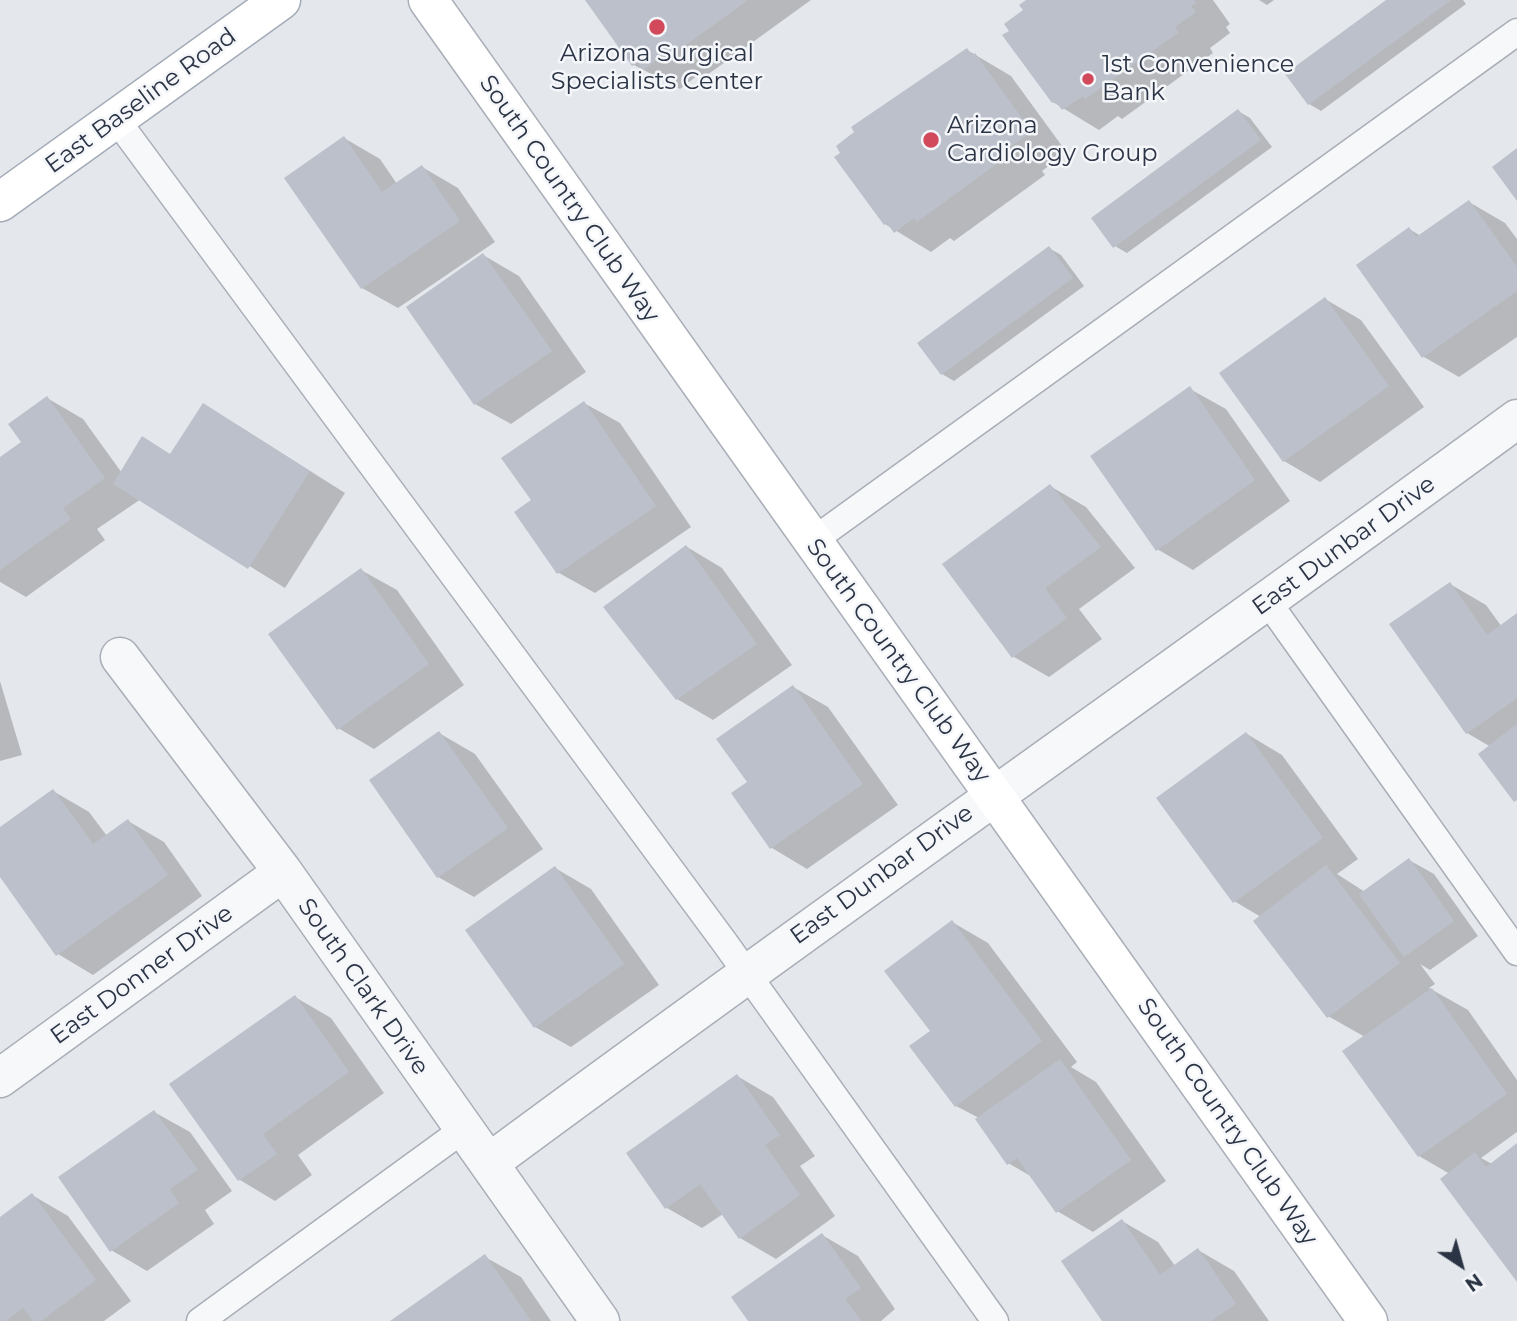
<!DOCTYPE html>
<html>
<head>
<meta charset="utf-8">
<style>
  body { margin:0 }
  #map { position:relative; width:1517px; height:1321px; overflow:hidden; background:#e4e7ec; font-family:Montserrat,sans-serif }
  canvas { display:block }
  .north { position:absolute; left:1426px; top:1230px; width:70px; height:70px; -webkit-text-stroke:5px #f4f6f9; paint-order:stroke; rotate:144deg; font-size:19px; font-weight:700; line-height:28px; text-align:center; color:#2b3445 }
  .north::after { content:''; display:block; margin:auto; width:24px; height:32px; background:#2b3445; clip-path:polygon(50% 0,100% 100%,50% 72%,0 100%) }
</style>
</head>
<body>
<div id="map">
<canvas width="1517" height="1321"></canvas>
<div class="north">N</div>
</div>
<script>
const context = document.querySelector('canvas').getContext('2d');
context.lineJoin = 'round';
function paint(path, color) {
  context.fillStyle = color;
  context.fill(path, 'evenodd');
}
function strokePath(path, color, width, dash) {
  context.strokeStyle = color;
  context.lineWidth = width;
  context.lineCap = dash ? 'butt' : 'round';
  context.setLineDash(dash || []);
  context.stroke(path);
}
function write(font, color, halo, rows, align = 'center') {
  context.font = font + ' Montserrat,sans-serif';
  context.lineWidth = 5;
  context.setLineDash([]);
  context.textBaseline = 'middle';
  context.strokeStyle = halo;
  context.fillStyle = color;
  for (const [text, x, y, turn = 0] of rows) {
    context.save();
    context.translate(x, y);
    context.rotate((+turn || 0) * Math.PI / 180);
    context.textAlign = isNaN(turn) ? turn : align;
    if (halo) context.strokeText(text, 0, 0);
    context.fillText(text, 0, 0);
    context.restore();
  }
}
paint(new Path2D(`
  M587 0H811L703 78 698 75 680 89 634 65Z
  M1029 0H1213L1230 24 1226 27 1230 33 1210 48 1213 53 1122 119 1118 116 1099 130 1053 102 1011 31Z
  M1259 0H1274L1267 5Z
  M1389 0H1463L1466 4 1321 111 1309 104 1288 75Z
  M967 50 1011 76 1062 146 1057 149 1062 156 1042 171 1045 175 954 241 950 238 931 252 885 224Z
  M1238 111 1250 118 1272 147 1127 253 1115 246Z
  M344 138 380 159 397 184 422 167 458 188 495 242 398 308 362 288Z
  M1469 202 1505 223 1517 239V337L1459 377 1424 357 1409 229 1421 236Z
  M1049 248 1061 255 1084 286 954 381 942 374Z
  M483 255 519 276 586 372 511 424 475 404Z
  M1325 299 1361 320 1424 407 1320 482 1284 461Z
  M1190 389 1226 409 1290 501 1193 570 1157 549Z
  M47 398 83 419 122 473 239 426 345 493 285 588 141 499 97 529 105 540 26 597 0 582V459L23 442Z
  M584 403 620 423 691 527 595 593 559 573 533 501Z
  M1050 486 1086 507 1135 568 1079 609 1102 639 1049 677 1014 657Z
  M687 547 722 568 792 665 713 720 677 699Z
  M361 570 397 590 464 685 374 749 338 728Z
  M1450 584 1486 605 1502 627 1517 616V801L1491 747 1467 733Z
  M0 681 22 755 0 761Z
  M793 687 828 707 898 805 807 869 772 848 733 793 749 782Z
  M439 733 475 754 543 849 474 897 438 877Z
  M1247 734 1282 755 1358 859 1337 874 1365 892 1409 860 1434 874 1478 936 1430 970 1420 964 1435 984 1429 988 1468 1010 1517 1080V1132L1481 1158 1492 1164 1517 1145V1279L1450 1174 1419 1156 1365 1037 1328 1016 1261 917 1234 901Z
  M53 791 89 812 107 836 128 821 164 842 202 896 93 975 58 954 0 874V829Z
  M555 868 591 889 659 985 571 1047 535 1027Z
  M952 922 988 943 1077 1062 1071 1067 1096 1082 1166 1181 1093 1232 1057 1211 1034 1178 1008 1163 979 1118 956 1106Z
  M295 997 331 1018 384 1093 298 1155 312 1175 275 1201 240 1180 171 1084Z
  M737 1076 773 1097 815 1156 800 1166 835 1216 776 1259 740 1238 723 1214 702 1228 667 1208Z
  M154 1112 190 1132 232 1191 205 1210 214 1224 147 1271 111 1250Z
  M32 1195 68 1216 131 1301 104 1321H0V1219Z
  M1122 1221 1158 1242 1175 1266 1198 1250 1234 1271 1269 1321H1105Z
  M822 1235 858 1256 895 1309 881 1321H750Z
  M485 1257 521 1277 551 1321H393Z`), '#0003');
paint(new Path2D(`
  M585 0H748L666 59 663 55 643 70 638 62 632 66Z
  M1026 0H1194L1196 3 1191 6 1196 12 1175 27 1179 32 1085 99 1083 96 1062 110 1055 101 1052 103 1002 35 1009 31 1004 24 1023 10 1019 5Z
  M1386 0H1451L1308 105 1285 74Z
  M967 48 972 55 975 53 1027 125 1023 128 1027 135 1007 149 1010 154 917 222 914 218 894 233 887 223 884 225 834 157 840 153 836 146 854 132 851 127Z
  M1238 109 1261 140 1113 248 1091 218Z
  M344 136 382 192 422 165 460 221 361 289 284 178Z
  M1517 148V201L1492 167Z
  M1469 200 1517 267V291L1422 358 1356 265 1409 227 1416 237Z
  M1049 246 1073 278 941 375 917 343Z
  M483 253 552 351 474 405 406 307Z
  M1325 297 1389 386 1283 462 1219 373Z
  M1190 386 1255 480 1156 551 1090 456Z
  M47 396 105 478 63 508 71 519 0 570V457L21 442 8 424Z
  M584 401 656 506 557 574 514 512 531 500 501 458Z
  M203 403 310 471 248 569 113 484 142 436 170 454Z
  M1050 484 1101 547 1045 588 1067 618 1012 658 942 564Z
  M686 545 757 644 676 700 603 607Z
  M361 568 429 664 337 730 268 634Z
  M1450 582 1487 635 1517 613V698L1466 734 1389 624Z
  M793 685 863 784 770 849 731 793 747 782 716 739Z
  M1517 724V800L1514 802 1478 754Z
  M439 731 508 828 437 878 369 780Z
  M1246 732 1323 838 1233 903 1156 798Z
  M53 789 93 844 128 819 168 875 56 956 0 877V827Z
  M1409 858 1454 921 1404 957 1359 894Z
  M1326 865 1400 963 1327 1018 1253 921Z
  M555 866 624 964 534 1028 465 930Z
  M952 920 1042 1041 955 1107 909 1046 930 1031 884 971Z
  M1432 988 1507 1094 1418 1157 1342 1051Z
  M295 995 349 1072 263 1134 277 1154 238 1181 169 1084Z
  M1060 1059 1131 1160 1056 1213 1017 1158 1007 1165 975 1119Z
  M737 1074 780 1135 765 1145 800 1195 739 1239 700 1184 665 1209 626 1153Z
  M154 1110 198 1170 170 1189 179 1203 110 1252 58 1177Z
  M1517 1143V1282L1440 1179 1475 1152 1486 1167Z
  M32 1193 96 1280 41 1321H33L23 1308 6 1321H0V1217Z
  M1122 1219 1160 1275 1198 1248 1236 1304 1211 1321H1102L1061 1261Z
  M822 1233 861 1288 845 1299 861 1321H748L731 1297Z
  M485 1254 531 1321H390Z`), '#bbc0ca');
const lane = new Path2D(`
  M116 119 725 943 995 1321
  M811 542 1517 32
  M1268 602 1517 952
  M200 1321 464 1129`);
const street = new Path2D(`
  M120 657 283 872 600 1321
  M0 1078 283 872
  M489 1163C829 911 1176 669 1517 419`);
const secondary = new Path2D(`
  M428 0 1368 1321`);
const primary = new Path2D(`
  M0 202 281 0`);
strokePath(lane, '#a9aeb7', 29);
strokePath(street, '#a9aeb7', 41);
strokePath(secondary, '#a9aeb7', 41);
strokePath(primary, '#a3abb8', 41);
strokePath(lane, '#f7f8fa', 26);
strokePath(street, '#f7f8fa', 38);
strokePath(secondary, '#fff', 38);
strokePath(primary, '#fff', 38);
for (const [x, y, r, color] of [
  [657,27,9,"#d1495b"],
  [1088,79,7,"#d1495b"],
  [931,140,9,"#d1495b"]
]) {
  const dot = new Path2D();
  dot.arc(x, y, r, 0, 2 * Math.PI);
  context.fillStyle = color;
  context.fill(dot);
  strokePath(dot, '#f4f6f9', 2.5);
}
write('24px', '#2b3445', '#f4f6f9', [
  ["Arizona Surgical",657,54,"center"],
  ["Specialists Center",657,82,"center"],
  ["1st Convenience",1102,65],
  ["Bank",1102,93],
  ["Arizona",947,126],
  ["Cardiology Group",947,154]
], 'left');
write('24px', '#2b3445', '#f4f6f9', [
  ["East Baseline Road",141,101,-36],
  ["South Country Club Way",569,199,55],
  ["East Dunbar Drive",1344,546,-36],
  ["South Country Club Way",898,661,54],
  ["East Dunbar Drive",882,875,-36],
  ["East Donner Drive",142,975,-36],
  ["South Clark Drive",363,987,55],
  ["South Country Club Way",1227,1122,55]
]);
</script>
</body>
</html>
